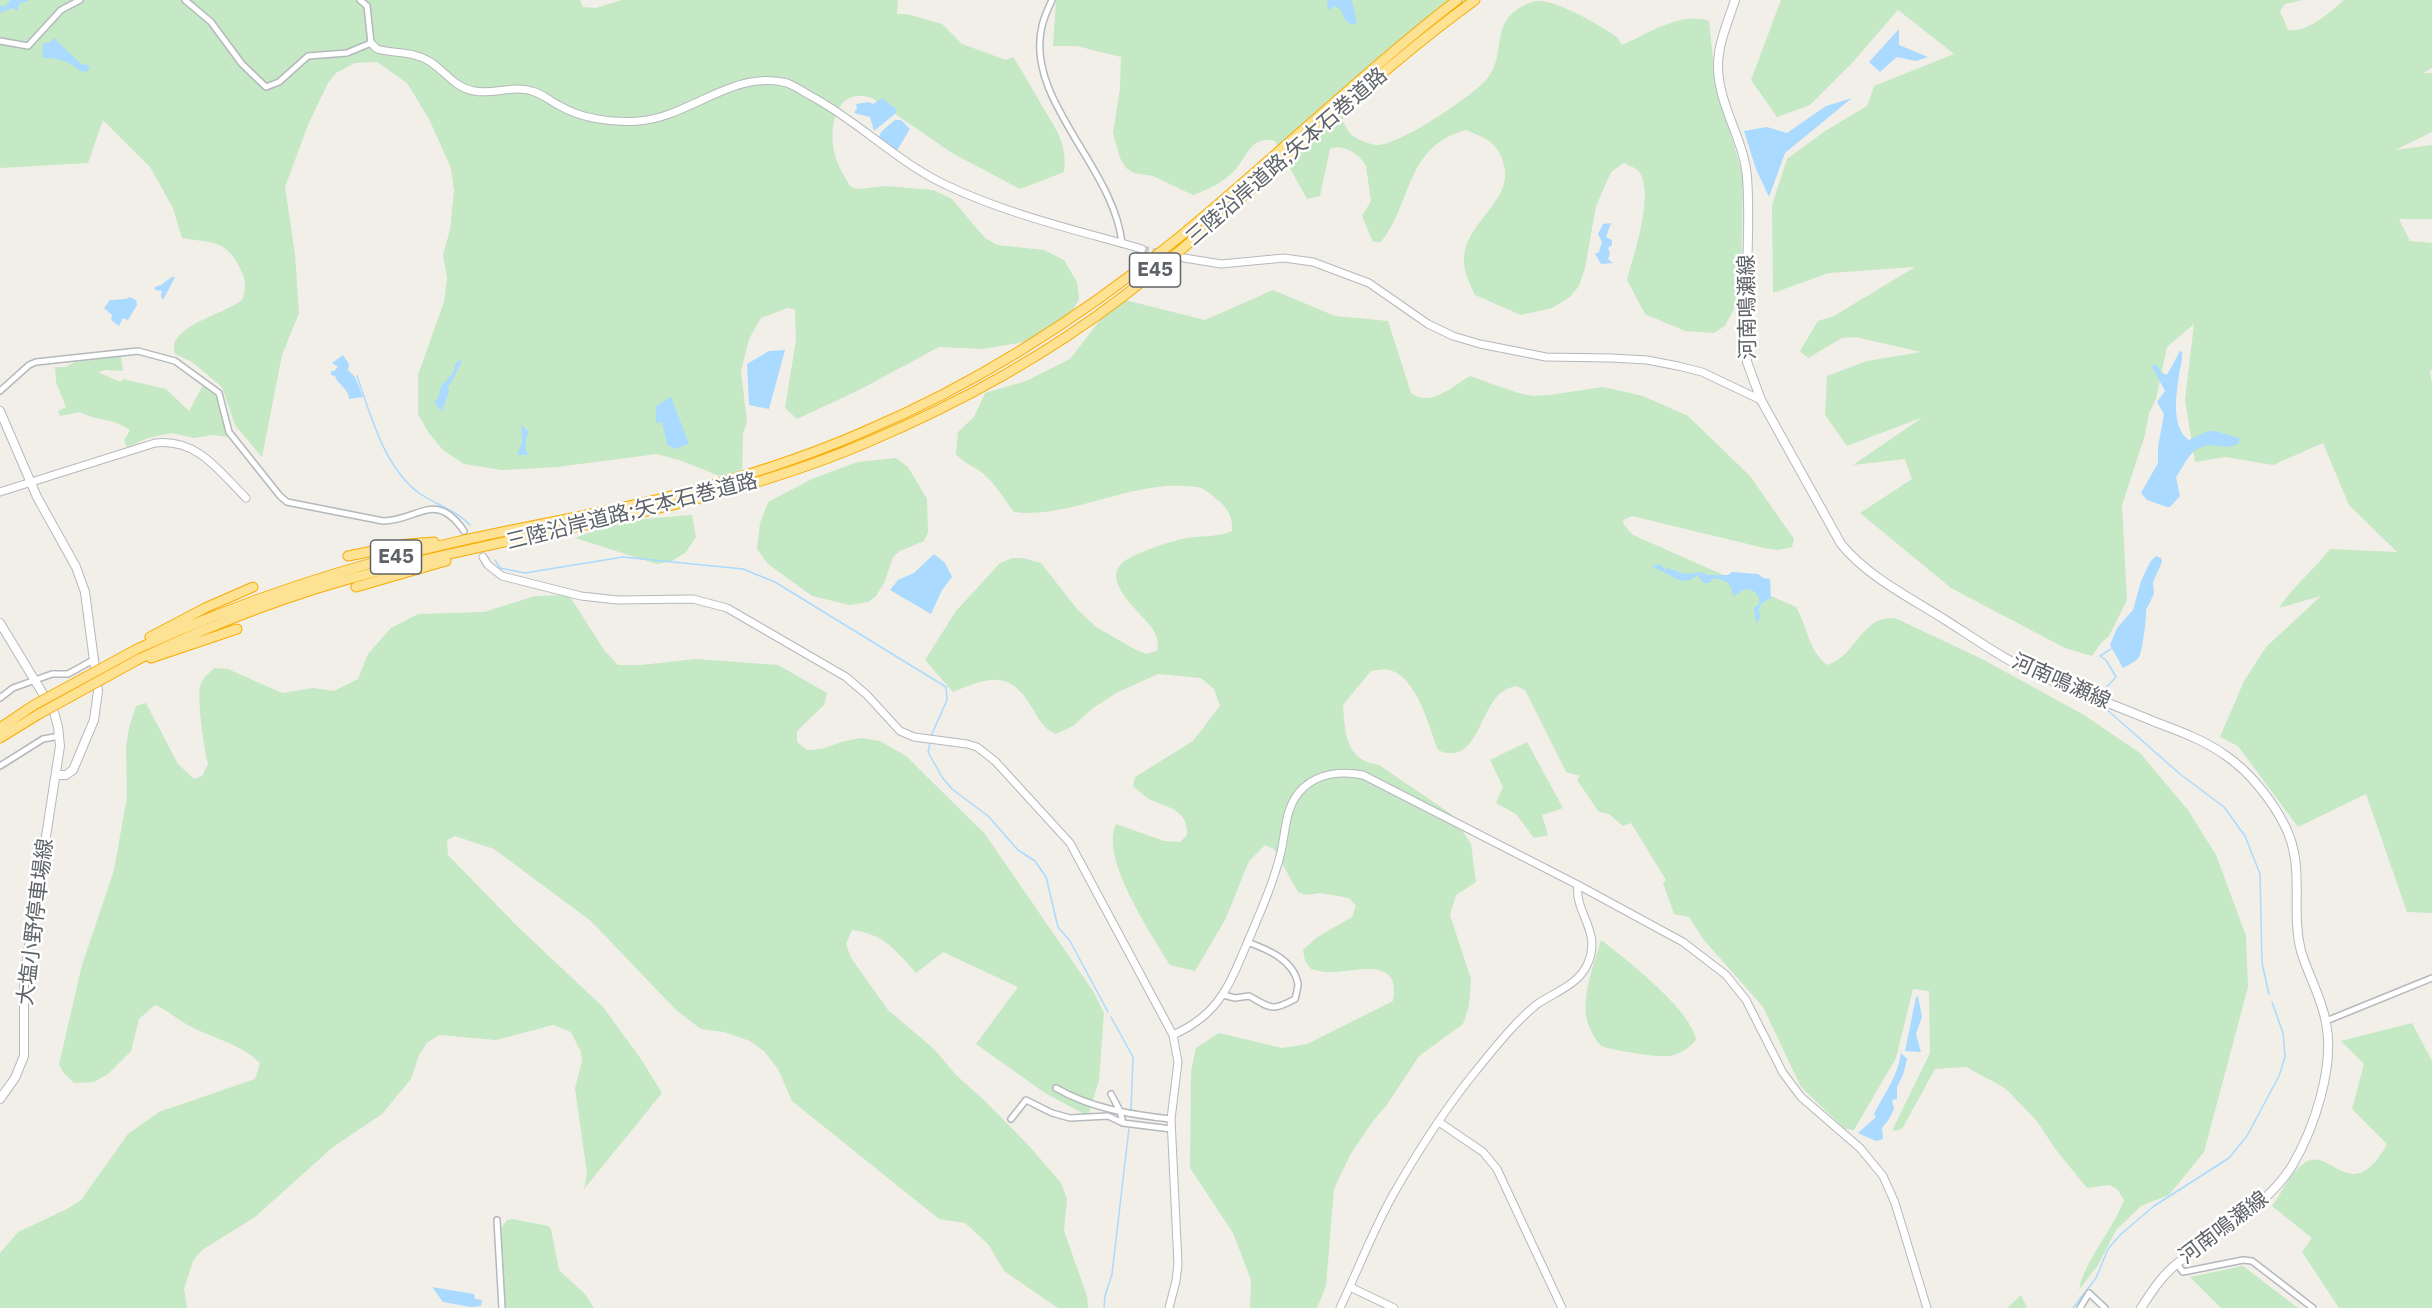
<!DOCTYPE html>
<html>
<head>
<meta charset="utf-8">
<style>
  body { margin:0 }
  canvas { display:block; background:#f1efe8 }
</style>
</head>
<body>
<canvas width="2432" height="1308"></canvas>
<script>
const context = document.querySelector('canvas').getContext('2d');
context.lineJoin = 'round';
function paint(path, color) {
  context.fillStyle = color;
  context.fill(path, 'evenodd');
}
function strokePath(path, color, width, dash) {
  context.strokeStyle = color;
  context.lineWidth = width;
  context.lineCap = dash ? 'butt' : 'round';
  context.setLineDash(dash || []);
  context.stroke(path);
}
function write(font, color, halo, rows, align = 'center') {
  context.font = font + ' "IBM Plex Sans","Noto Sans JP",sans-serif';
  context.lineWidth = 5;
  context.setLineDash([]);
  context.textBaseline = 'middle';
  context.strokeStyle = halo;
  context.fillStyle = color;
  for (const [text, x, y, turn = 0] of rows) {
    context.save();
    context.translate(x, y);
    context.rotate((+turn || 0) * Math.PI / 180);
    context.textAlign = isNaN(turn) ? turn : align;
    if (halo) context.strokeText(text, 0, 0);
    context.fillText(text, 0, 0);
    context.restore();
  }
}
paint(new Path2D(`
  M0 0H580L583 7 596 8 622 0H898L897 14H907L942 24 962 44 1006 60 1013 57C1023 72 1031 87 1040 102 1054 128 1068 140 1064 172L1020 189 952 153 872 98C835 85 828 129 835 155 838 166 844 176 850 186L857 189 886 186 933 190 952 199 984 237 997 245 1044 250 1064 260 1077 282 1079 299 1069 318 1030 341 983 349 939 347 859 390 797 419 785 408 796 340 795 309 787 308 761 318 749 339 741 371 747 422 743 434 742 485 682 461 657 454 557 467 502 470 464 464 443 450 428 432 418 414V375L444 302 447 278 443 255 450 230 454 191 451 168 429 119 407 83 377 62 355 63 336 73 328 83 308 125 285 187 295 254 299 313 282 355 262 457 235 425 222 387 192 362 175 354C174 349 173 344 176 340 186 322 225 313 242 300 247 287 246 281 240 268 226 239 211 243 182 238L173 208 150 167 103 120 88 163 0 168Z
  M1056 0H1467L1446 14 1407 46 1363 88 1342 120C1345 124 1348 132 1352 135 1356 139 1371 145 1377 145 1398 146 1471 97 1486 80 1510 53 1484 16 1536 1 1558 0 1599 25 1617 37L1622 45C1648 34 1681 11 1709 21L1716 87 1743 175 1741 284 1735 307 1725 326 1714 333 1685 331 1645 314 1627 280C1634 253 1654 197 1640 173 1637 168 1630 166 1624 163L1611 172 1596 206 1585 268 1579 286 1570 297 1552 308 1521 315 1475 295C1468 279 1460 265 1466 247 1474 219 1513 196 1504 165 1498 142 1487 139 1466 130 1405 146 1413 202 1381 242H1373L1362 216 1371 201 1366 166C1360 154 1342 143 1330 149L1320 196 1307 199 1275 141C1251 135 1247 157 1234 171 1223 183 1207 190 1193 195L1153 176 1134 173 1126 168 1120 158 1113 133 1120 89 1121 57 1077 46H1053Z
  M1781 0H2303L2285 4 2280 11 2288 30C2308 33 2330 12 2344 0H2432V68L2423 73H2432V132L2395 150 2432 145V219H2399L2410 241 2432 243V369L2430 371 2432 383V913L2407 912 2366 794 2298 827 2238 746 2220 737 2244 681 2266 647 2321 596 2279 608C2293 586 2314 570 2330 549L2397 552 2349 505 2323 443 2273 465 2225 457 2195 462 2185 400 2194 324 2167 347 2156 399 2149 413 2145 435 2122 505 2127 600 2109 636 2101 643 2092 656 2065 648 1951 588 1860 513 1912 479 1905 459 1853 465 1923 417 1847 446 1825 415 1827 376 1867 361 1921 352 1856 337 1842 338 1808 358 1800 351 1818 321 1834 316 1915 267 1829 273 1773 293 1772 205 1787 159 1825 131 1867 106 1874 86 1954 54 1898 10 1852 63 1810 105 1777 117 1751 80Z
  M1273 290 1335 316 1388 321 1411 393C1430 408 1453 386 1470 376L1518 393 1533 396 1549 395 1603 387 1643 396 1688 416 1750 476 1794 539 1792 547 1778 550 1764 548 1632 516 1623 520 1624 525 1633 535 1796 607C1808 627 1808 650 1827 665 1857 656 1860 616 1895 618L1982 659 2084 715 2140 753 2188 810 2216 855 2246 936 2248 987 2204 1152 2169 1195 2141 1206 2116 1230 2098 1265 2079 1290C2084 1261 2113 1230 2124 1200L2118 1190 2110 1185 2087 1188 2056 1150 2037 1121 2005 1088 1966 1067 1935 1069 1902 1129 1892 1131 1930 1053 1929 991 1913 989 1896 1058 1854 1130 1845 1129 1801 1087 1763 1007 1704 940 1689 917 1674 914 1663 883 1666 880 1631 823 1623 826 1609 814 1599 812 1577 780 1580 776 1566 772 1525 690 1516 686C1511 687 1506 689 1502 692 1479 708 1477 768 1438 750 1428 725 1418 679 1390 670 1384 668 1377 670 1371 671L1343 705C1345 733 1345 760 1379 765L1451 814 1471 844 1476 882 1456 895 1450 915 1471 979 1469 1006 1463 1024 1419 1056 1386 1106 1373 1121 1350 1155 1334 1189 1326 1286 1317 1308H1250L1251 1280 1233 1233 1190 1168 1191 1071 1196 1048 1219 1033 1282 1048 1307 1044 1393 1001C1401 958 1362 970 1335 972 1327 973 1319 971 1311 969L1305 961 1303 950 1316 938 1352 917 1356 906 1349 898 1320 893 1306 895 1298 892 1274 849 1265 845 1249 861 1226 918 1195 971 1170 965C1152 935 1099 857 1116 824L1164 841 1180 842 1187 835C1188 811 1171 808 1153 801 1146 798 1139 791 1133 786L1135 777 1193 741 1220 706 1214 689 1201 678 1158 674 1116 693 1093 708 1073 726 1056 734C1045 730 1040 721 1034 711 1011 670 992 676 953 692L925 660 956 611 1000 563 1013 558H1023L1041 563 1077 609 1096 627 1136 650 1147 654 1158 650C1158 642 1157 635 1152 628 1141 612 1097 579 1126 560 1141 551 1165 543 1182 539 1200 535 1216 538 1232 531 1233 519 1229 510 1220 502 1214 497 1208 491 1201 488 1196 486 1189 487 1183 486 1127 483 1068 519 1014 512 1005 500 997 487 987 477 977 467 964 464 956 454L958 432 974 417 985 393 1026 381 1070 359 1117 298 1205 320Z
  M121 356 123 371 105 370 98 372 120 382 123 379 166 389 189 411 203 385 216 396 227 437 213 435 194 438 172 433 148 438 127 447 124 440 130 430C111 417 99 422 80 412L60 416 58 411 66 407 56 382 55 367H66L75 362Z
  M896 458 908 467 927 499 928 532 924 541 900 551 893 557 884 583 876 596 868 602 850 605 812 596 768 564 757 549 760 523 768 502 814 478 858 462Z
  M692 515 696 537 686 552 672 561 657 564 575 538 619 521Z
  M569 595 604 650 618 665H641L696 659 778 665 827 693 824 705 797 731V742L807 750 822 749 841 742 861 738 880 741 906 756 985 834 1093 991 1104 1013 1099 1080 1088 1116 1045 1093 976 1044 1018 987 943 952 916 973C894 949 886 935 852 930L846 944 851 958 888 1010 935 1050 956 1075 986 1102 1031 1148 1061 1183 1067 1199 1064 1231 1087 1296 1088 1308H1058L1004 1271 989 1245 965 1223 939 1219 792 1101 778 1069 764 1051 750 1041 724 1032 701 1029 677 1011 591 921 494 849 455 836 447 840 448 855 518 927 603 1007 641 1059 662 1093 584 1189 587 1174 575 1088 582 1061 581 1052 571 1032 553 1025 496 1040 439 1035 427 1043 419 1055 411 1079 382 1114 333 1147 255 1217 202 1250 193 1261 184 1289 187 1308H0V1253L18 1232 67 1209 81 1200 128 1134 159 1112 255 1079 260 1063C240 1043 213 1039 188 1025 176 1019 168 1010 155 1005L139 1019 131 1051 108 1074 94 1082 74 1083 63 1072 59 1064 82 965 114 870 127 797 126 748 129 728 136 706 146 703 178 764 194 779 202 776 208 764C204 748 197 701 200 686 203 677 209 673 215 668L228 669 282 693 313 688 334 691 358 679 368 654 391 628 418 614 484 612 535 596Z
  M1527 742 1563 808 1542 815 1548 835 1534 838 1516 814 1496 803 1503 787 1490 760Z
  M1601 940C1626 959 1690 1009 1696 1039 1692 1047 1680 1054 1670 1056 1662 1058 1609 1050 1602 1046 1596 1042 1592 1033 1589 1026 1579 1001 1594 965 1601 940Z
  M2412 1023 2432 1061V1308H2339L2302 1252 2312 1238 2272 1206C2284 1191 2289 1172 2306 1162 2331 1147 2352 1208 2387 1144L2352 1109 2364 1064 2341 1041Z
  M512 1219 548 1226 551 1229 559 1270 585 1294 594 1308H504L500 1230 507 1220Z
  M2243 1266 2298 1308H2221L2190 1277Z
  M2021 1295 2027 1308H2007Z`), '#c5e8c5');
paint(new Path2D(`
  M11 0H30L19 4 18 11 12 8 0 13V6L4 7Z
  M1327 0H1352L1357 23 1353 25C1346 22 1343 18 1342 11L1335 6 1328 10Z
  M1899 29V45L1928 57 1916 61 1897 57 1880 72 1869 62Z
  M54 38 80 63 90 66 87 72 80 71C71 62 55 57 42 58L43 43H49Z
  M882 98 896 109V113L874 131 870 117 854 113 857 108 856 104 869 102 873 104Z
  M1852 98 1785 153 1769 197 1756 169 1744 131 1767 127 1787 133 1826 106Z
  M895 120H901L910 129 896 152 878 138 882 131Z
  M1611 223 1606 237 1612 240V245L1608 248 1610 253 1608 259 1613 263 1601 264 1595 254 1599 252 1602 242 1598 234 1603 224Z
  M172 277H175L163 300 161 296 162 291 155 290V287L161 285Z
  M130 297 136 300 137 305 128 320 123 318 119 326 111 320 112 315 104 308 110 300 126 299Z
  M785 350 769 409 749 405 747 364 769 351Z
  M2180 351 2182 352C2183 360 2180 367 2179 375 2176 395 2171 428 2189 440L2208 431H2215L2239 438V443C2224 453 2216 439 2197 449 2189 453 2182 469 2176 477L2180 496 2170 507H2167L2147 500 2141 493 2158 463V447L2164 414 2157 402 2165 391 2152 367 2154 364 2157 365 2161 372 2167 375Z
  M343 355 349 364 348 370 355 377 363 397 349 399C349 389 338 385 335 376L331 375V371H334L338 367 332 363Z
  M460 360 462 361C457 371 454 378 448 387L449 392 442 412 434 402C440 397 439 393 441 387 444 381 448 382 449 376L452 375 456 363Z
  M671 397 689 444 674 449 667 444 662 422 656 423V406Z
  M521 424 529 432 526 438V450L528 455H517L522 442Z
  M934 554 945 563 952 577 942 590 931 614 890 590 898 580 914 573Z
  M2156 556 2161 558 2162 562 2153 582 2154 594 2146 610C2147 616 2142 653 2139 657 2137 661 2128 665 2123 668L2110 645 2117 628 2133 610 2141 581 2150 562Z
  M1660 564 1665 570 1667 568 1685 574 1700 572 1709 575H1728L1732 572 1758 574 1763 578 1770 579 1771 598 1762 603 1758 611 1761 616 1756 624 1754 608 1759 604V597L1754 591 1745 589 1733 596C1731 581 1725 579 1712 579L1710 583H1704L1697 575 1691 580 1681 581 1651 566Z
  M1918 996 1922 1017 1916 1034 1921 1052 1905 1051 1916 997Z
  M1901 1053 1907 1059 1903 1075 1897 1087V1099L1892 1100 1894 1109 1889 1119 1882 1128 1883 1139 1876 1141 1858 1133 1876 1117 1874 1114C1884 1094 1898 1076 1901 1053Z
  M432 1287 474 1294 475 1299 482 1300 481 1306 471 1307 443 1302Z`), '#aadaff');
strokePath(new Path2D(`
  M357 376C371 416 384 467 419 493 436 505 456 510 470 525
  M495 560 500 568 525 573 623 557 743 569 775 582 946 687 947 700 931 736
  M2103 691 2116 677 2106 660 2100 656 2111 649
  M2105 708 2180 774 2224 807 2245 836 2260 874 2262 963 2269 994
  M930 743 928 752 942 777 952 789 988 816 1018 850 1035 861 1046 877 1058 927 1070 941 1108 1012
  M1111 1017 1133 1057 1131 1111
  M1104 1308 1105 1296 1112 1274 1129 1128
  M2073 1308 2096 1278 2108 1249 2120 1235 2154 1206 2229 1158 2247 1136 2279 1076 2285 1057 2283 1033 2272 1002`), '#aadaff', 1.5);
strokePath(new Path2D(`
  M1142 249 1176 256`), '#ccccc8', 7, [7, 3.5]);
const minor = new Path2D(`
  M185 0 211 22 242 64 266 87 279 82 308 56 347 53 371 43 367 6 360 0
  M1052 0C1048 9 1044 17 1042 26 1024 100 1115 168 1122 244
  M0 41 28 46 61 10 80 0
  M0 391 29 365 36 362 138 351 175 361 219 393 229 432 280 496 287 502 383 521C418 521 435 489 464 531
  M0 698 13 688 52 674H68L95 659
  M0 766 43 739 60 736
  M1223 995 1235 998 1249 996C1271 1008 1271 1012 1295 999 1296 995 1298 988 1298 984 1294 960 1267 949 1247 942
  M2326 1021 2432 978
  M1056 1088C1090 1108 1132 1115 1171 1119
  M1111 1094 1120 1111 1123 1123
  M1011 1119 1026 1100 1052 1113 1070 1118 1108 1116 1123 1123 1171 1129
  M497 1220 502 1308
  M2177 1264 2183 1272 2243 1260 2252 1261 2313 1308
  M2080 1308 2089 1293 2105 1308`);
const tertiary = new Path2D(`
  M371 43 377 49C395 54 413 51 429 61 445 71 455 88 474 91 494 95 512 85 532 91 543 94 550 101 560 106 582 119 614 123 639 121 690 117 734 69 787 83 795 86 804 92 811 96 858 121 896 161 944 184 1006 214 1076 230 1142 249
  M1184 258 1221 264 1284 258 1313 262 1369 283 1428 324 1453 336 1480 344 1546 357 1611 358 1647 360 1678 366 1702 372 1761 400
  M0 492 155 443C197 438 219 471 246 498
  M483 557 488 565 502 576 581 596 617 600 693 599 727 608 846 677 867 695 900 731 914 737 967 744 977 747 995 761 1070 843 1173 1035 1178 1062 1171 1119 1178 1264 1176 1281 1169 1308
  M1173 1035C1193 1026 1210 1014 1222 995 1232 981 1239 962 1246 946 1259 915 1273 885 1281 852 1286 830 1285 805 1303 788 1319 773 1342 771 1363 775L1578 885 1683 942 1726 975 1746 1000 1783 1073 1801 1097 1860 1148 1883 1176 1895 1203 1927 1308
  M1439 1122 1483 1152 1497 1169 1562 1308
  M1350 1287 1394 1308
  M1340 1308C1358 1270 1373 1230 1394 1193 1418 1151 1445 1109 1475 1072 1493 1050 1514 1023 1536 1005 1554 992 1579 985 1588 963 1602 931 1574 913 1578 885`);
const secondary = new Path2D(`
  M1735 0C1728 22 1718 43 1718 66 1718 105 1744 139 1747 177 1751 230 1745 285 1745 338L1747 362 1761 400 1841 544C1869 578 1911 598 1947 621 1980 642 2012 665 2048 679 2083 694 2120 707 2155 722 2179 731 2204 740 2225 755 2249 771 2272 800 2285 826 2306 868 2290 908 2301 951 2308 975 2322 998 2326 1023 2335 1066 2314 1129 2292 1166 2266 1208 2217 1231 2179 1262 2163 1274 2152 1291 2141 1308
  M0 411 37 497 76 567 85 592 98 691 94 720 73 770 66 775H57
  M0 623 54 712 58 727 60 746 24 978V1056L15 1078 0 1099`);
const motorway = new Path2D(`
  M348 556 408 544 434 542
  M356 587 446 561
  M150 637 205 608 253 587
  M137 649C243 600 350 565 464 540 531 525 598 514 663 498 731 481 799 460 863 432 977 384 1081 317 1177 239 1272 161 1360 75 1457 0
  M151 658 237 629
  M139 659C215 623 293 593 375 572 539 529 710 510 868 442 958 404 1048 354 1125 295 1246 202 1351 90 1475 0
  M0 728 34 705
  M0 738 39 714`);
strokePath(minor, '#b5b8bc', 8);
strokePath(tertiary, '#b5b8bc', 9);
strokePath(secondary, '#b6babf', 10);
strokePath(motorway, '#f9ab00', 11);
strokePath(minor, '#fff', 5);
strokePath(tertiary, '#fff', 7);
strokePath(secondary, '#fff', 8);
strokePath(motorway, '#fde293', 9);
const motorwayBridge = new Path2D(`
  M34 705 137 649
  M39 714 139 659`);
strokePath(motorwayBridge, '#f9ab00', 11, []);
strokePath(motorwayBridge, '#fde293', 9);
for (const [x, y, w] of [
  [1155,270,51],
  [396,557,51]
]) {
  const box = new Path2D();
  box.roundRect(x - w / 2, y - 17, w, 34, 4.5);
  context.fillStyle = '#fff';
  context.fill(box);
  strokePath(box, '#5f6368', 1.5);
}
write('bold 20px', '#5f6368', null, [
  ["E45",1155,270],
  ["E45",396,557]
]);
write('21px', '#5f6368', '#fff', [
  ["三陸沿岸道路;矢本石巻道路",1287,157,-41],
  ["河南鳴瀬線",1748,307,-91],
  ["三陸沿岸道路;矢本石巻道路",632,512,-14],
  ["河南鳴瀬線",2061,682,24],
  ["大塩小野停車場線",36,922,-83],
  ["河南鳴瀬線",2224,1228,-37]
]);
</script>
</body>
</html>
